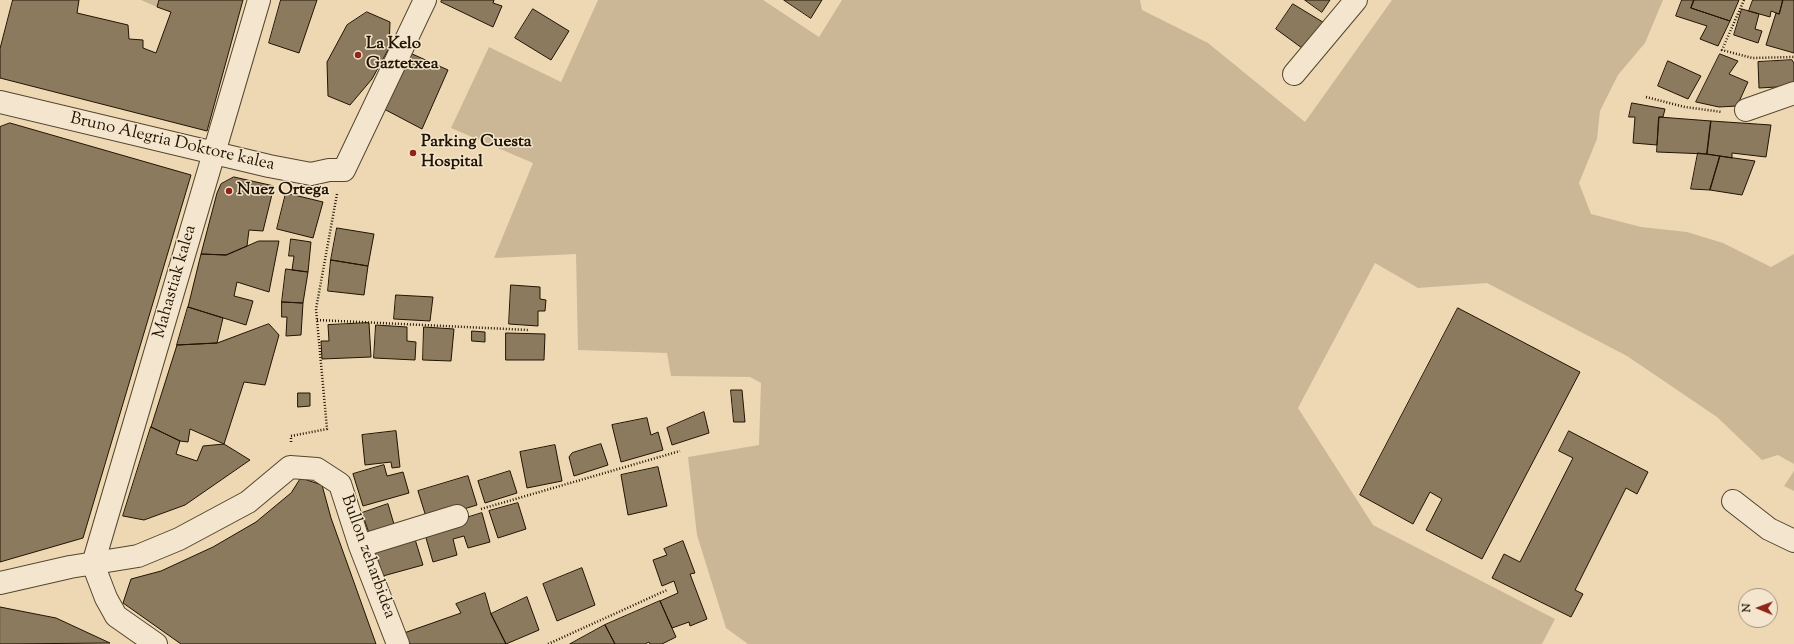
<!DOCTYPE html>
<html>
<head>
<meta charset="utf-8">
<style>
  body { margin:0 }
  #map { position:relative; width:1794px; height:644px; overflow:hidden; background:#eed8b4; font-family:"Sorts Mill Goudy",serif }
  canvas { display:block }
  .north { position:absolute; left:1738px; top:588px; width:40px; height:40px; box-sizing:border-box; background:#f4e6ce; border:1px solid #a0927c; border-radius:50%; rotate:271deg; font-size:11px; font-weight:700; line-height:16px; text-align:center; color:#211402 }
  .north::after { content:''; display:block; margin:auto; width:14px; height:18px; background:#8f2418; clip-path:polygon(50% 0,100% 100%,50% 72%,0 100%) }
</style>
</head>
<body>
<div id="map">
<canvas width="1794" height="644"></canvas>
<div class="north">N</div>
</div>
<script>
const context = document.querySelector('canvas').getContext('2d');
context.lineJoin = 'round';
function paint(path, color) {
  context.fillStyle = color;
  context.fill(path, 'evenodd');
}
function strokePath(path, color, width, dash) {
  context.strokeStyle = color;
  context.lineWidth = width;
  context.lineCap = dash ? 'butt' : 'round';
  context.setLineDash(dash || []);
  context.stroke(path);
}
function write(font, color, halo, rows, align = 'center') {
  context.font = font + ' "Sorts Mill Goudy",serif';
  context.lineWidth = 3;
  context.setLineDash([]);
  context.textBaseline = 'middle';
  context.strokeStyle = halo;
  context.fillStyle = color;
  for (const [text, x, y, turn = 0] of rows) {
    context.save();
    context.translate(x, y);
    context.rotate((+turn || 0) * Math.PI / 180);
    context.textAlign = isNaN(turn) ? turn : align;
    if (halo) context.strokeText(text, 0, 0);
    context.fillText(text, 0, 0);
    context.restore();
  }
}
paint(new Path2D(`
  M141 0H159L157 7Z
  M598 0H763L819 37 842 0H1140L1142 10 1208 43 1305 122 1392 0H1663L1645 43 1618 75 1600 111 1597 139 1579 183 1591 214 1641 227 1687 232 1723 243 1771 267 1794 254V464L1778 455 1762 460 1717 417 1627 356 1487 283 1418 288 1375 263 1298 408 1373 525 1555 619 1542 644H748L726 628 697 535 688 457 759 445 761 383 750 377 671 376 667 353 578 350 576 254 494 258 533 163 451 128 489 47 561 82Z
  M1794 471V491L1784 486Z`), '#cbb796');
const building = new Path2D(`
  M13 0H79L77 13 128 25 129 39 143 40V48L156 53 171 12 157 7 159 0H243L207 131 0 78V49Z
  M281 0H317L299 53 269 43Z
  M442 0H494L493 3 502 6 493 27 441 2Z
  M784 0H822L811 18Z
  M1305 0H1330L1322 12Z
  M1682 0H1694L1691 8 1730 21 1718 46 1700 39 1707 26 1676 16Z
  M1694 0H1739L1730 21 1691 8Z
  M1753 0H1783L1779 14 1771 11 1770 17 1749 11Z
  M1783 0H1794V53L1766 45 1776 13 1779 14Z
  M1293 4 1326 24 1306 51 1276 29Z
  M533 9 569 31 551 60 515 38Z
  M1742 9 1759 14 1755 29 1762 31 1758 43 1734 35Z
  M367 12 390 22 389 48 372 79 350 105 328 96 327 62 347 25Z
  M410 53 448 70 422 129 384 109Z
  M1720 54 1738 61 1729 74 1748 82 1737 106 1719 107 1696 102Z
  M1792 60 1794 63V86L1759 88 1758 62Z
  M1668 61 1701 76 1688 99 1658 86Z
  M1632 103 1665 109 1663 117H1659L1657 145 1633 143 1635 117H1629Z
  M1659 117 1711 121 1707 154 1657 152Z
  M1711 121 1771 125 1766 157 1732 153V158L1707 154Z
  M10 123 191 175 83 538 0 562V127Z
  M1698 153 1720 156 1710 190 1691 189Z
  M1720 156 1755 161 1742 195 1710 190Z
  M234 177 274 186 263 231 249 230 247 246 226 255 201 254 217 193 221 184Z
  M286 193 323 202 313 238 277 229Z
  M337 228 374 234 368 266 331 260Z
  M291 239 311 242 308 272 292 270 294 256H289Z
  M259 241H279L269 292 237 282 234 296 253 301 246 325 188 307 201 254 226 255Z
  M331 260 368 266 364 295 328 291Z
  M286 269 308 272 303 303 282 302Z
  M511 285 540 287V299L546 300 545 311H538V326L509 324Z
  M396 295 433 297 430 321 394 319Z
  M282 302 303 303 301 335 286 336 287 317H282Z
  M188 307 223 318 217 343 177 345Z
  M1458 308 1580 372 1482 559 1426 530 1442 499 1430 492 1413 524 1360 495Z
  M369 323 371 357 322 359 321 341H329L328 325Z
  M269 324 279 335 265 385 244 382 224 444 190 429 188 442 180 441 151 427 177 345 217 343Z
  M376 325 407 327V341L416 342 415 360 374 358Z
  M424 327 454 329 451 361 423 360Z
  M472 331 485 332V342L472 341Z
  M506 333 545 334 544 360H506Z
  M731 390H742L745 422H734Z
  M298 393H310V406L298 407Z
  M704 412 709 433 672 445 667 428Z
  M647 418 651 435 658 432 663 450 621 462 612 425Z
  M151 427 180 441 176 454 197 461 203 446 224 444 250 460 185 505 144 520 123 516Z
  M396 431 400 467 392 468 391 462 365 465 362 435Z
  M1569 431 1648 472 1637 494 1626 488 1575 590 1583 594 1571 617 1492 578 1504 554 1520 562 1573 458 1559 451Z
  M601 444 608 465 574 476 569 457 572 453Z
  M555 445 562 481 527 488 520 452Z
  M384 465 387 476 403 472 409 493 363 506 353 474Z
  M658 467 667 506 628 515 621 475Z
  M510 471 517 493 485 503 478 481Z
  M468 476 477 505 427 520 418 491Z
  M301 478 322 485 331 518 376 644H181L123 603 131 579 161 571 213 547 256 522 291 493Z
  M518 503 526 529 498 538 489 511Z
  M388 504 396 531 371 539 362 513Z
  M482 513 490 542 468 548 464 536 453 539 457 555 433 562 424 531Z
  M414 536 423 565 383 576 374 548Z
  M683 541 695 573 690 574 707 619 690 626 689 622 672 628 660 601 678 593 674 581 662 586 653 560 667 555 664 549Z
  M582 568 595 605 557 621 543 584Z
  M485 593 491 614 506 644H410L404 633 461 613 456 604Z
  M527 597 539 630 506 644 491 614Z
  M660 601 676 637 662 644H650L649 642 645 644H615L605 625Z
  M0 607 56 618 110 643 0 644Z
  M605 625 615 644H570Z`);
paint(building, '#8c7a5f');
strokePath(building, '#211402', 1);
const minor = new Path2D(`
  M1294 74 1356 0
  M0 102 269 166 311 174 329 170H344L425 0
  M1746 110 1794 93
  M1733 501 1769 529 1794 541
  M360 546 457 516
  M93 564 259 0
  M93 564 106 598 116 616 156 644
  M0 583 70 567 138 556 179 539 248 502 290 467 317 469 340 484 360 546 398 644`);
strokePath(minor, '#54452e', 24);
strokePath(new Path2D(`
  M1744 0 1722 50 1752 58 1794 57
  M1646 97 1685 107 1722 112
  M317 320 529 330
  M291 442V436L327 429 316 309 337 194
  M481 509 680 451
  M548 644 667 590`), '#211402', 2.5, [1, 2]);
strokePath(minor, '#f4e6ce', 22);
for (const [x, y, r, color] of [
  [358,55,4,"#8f2418"],
  [413,153,4,"#8f2418"],
  [229,191,4,"#8f2418"]
]) {
  const dot = new Path2D();
  dot.arc(x, y, r, 0, 2 * Math.PI);
  context.fillStyle = color;
  context.fill(dot);
  strokePath(dot, '#f4e6ce', 1.5);
}
write('bold 17px', '#211402', '#f4e6ce', [
  ["La Kelo",366,45],
  ["Gaztetxea",366,65],
  ["Parking Cuesta",421,143],
  ["Hospital",421,163],
  ["Nuez Ortega",237,191]
], 'left');
write('17px', '#211402', '#f4e6ce', [
  ["Bruno Alegria Doktore kalea",172,143,13],
  ["Mahastiak kalea",176,282,-74],
  ["Bullon zeharbidea",367,557,70]
]);
</script>
</body>
</html>
